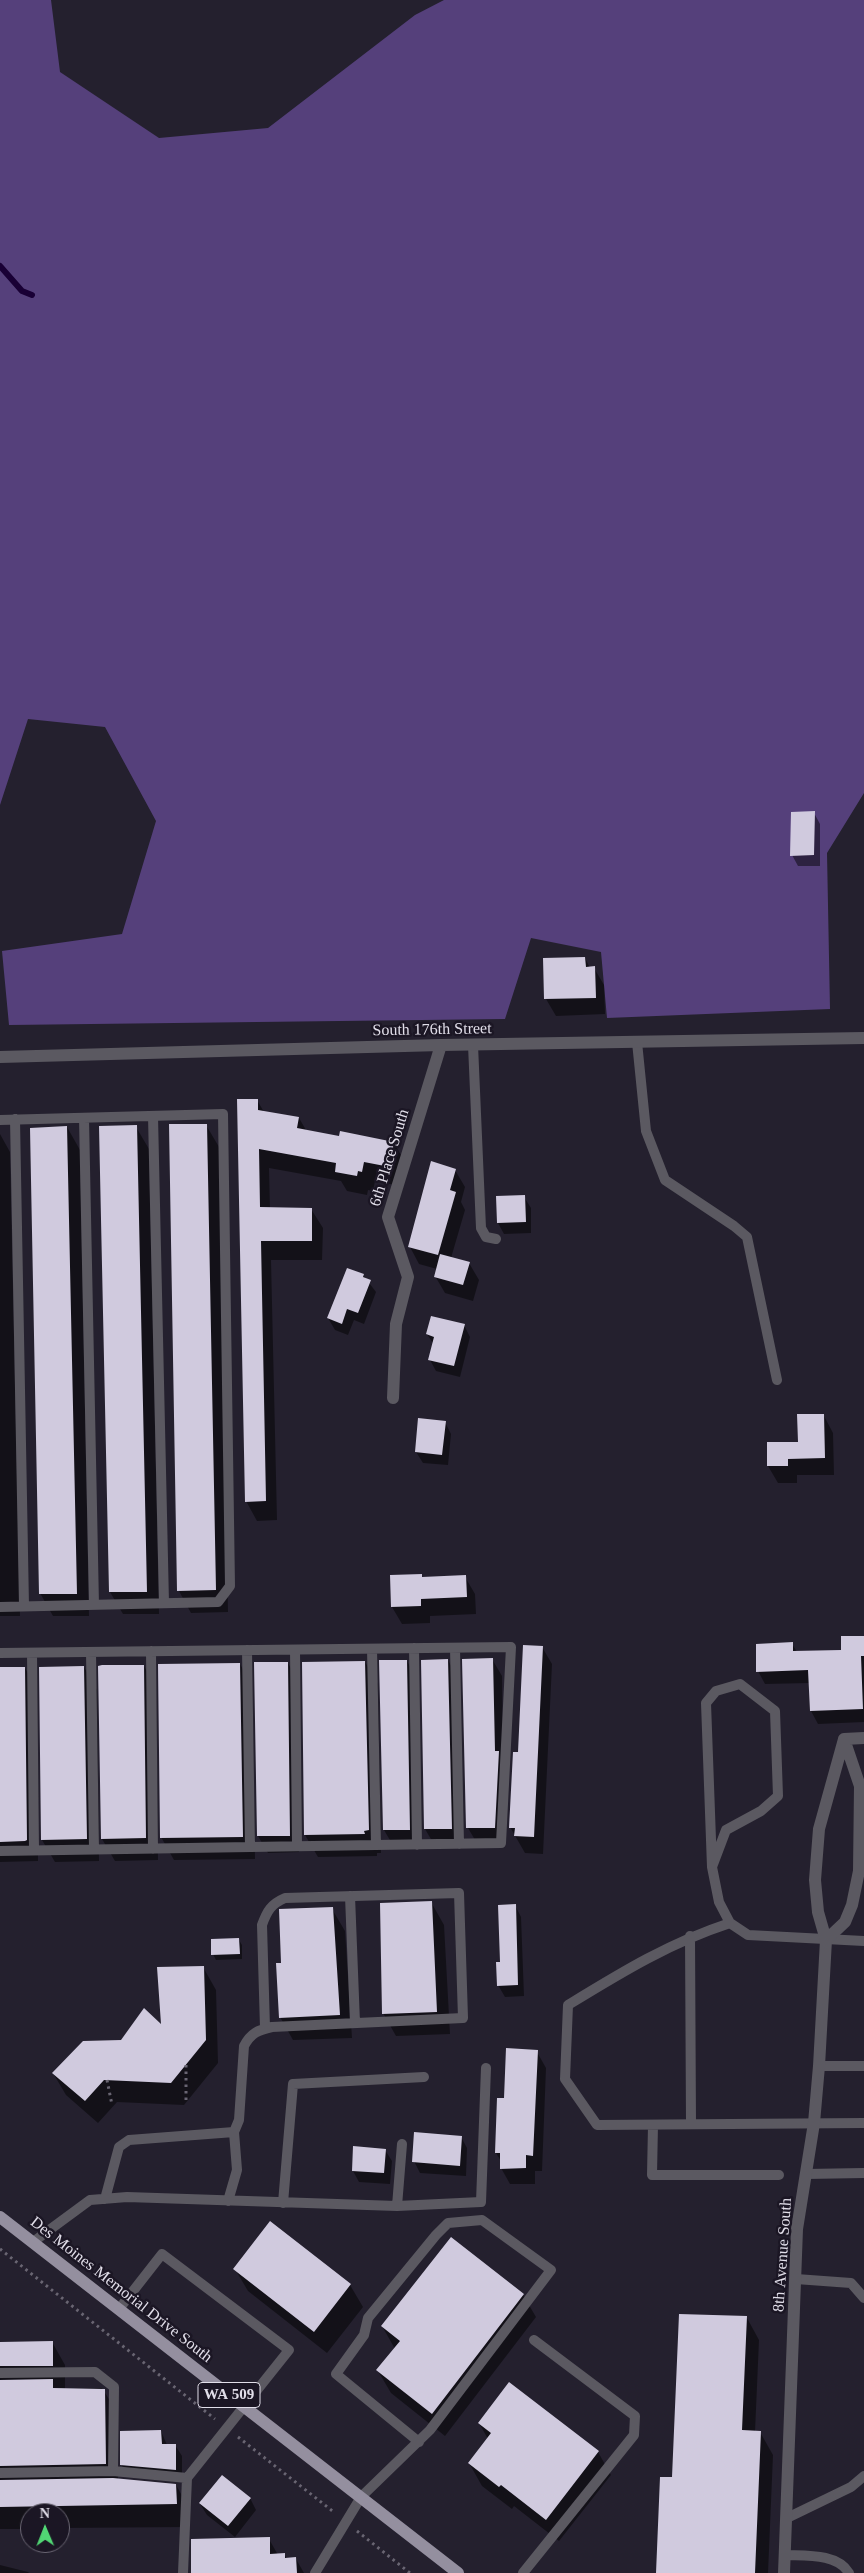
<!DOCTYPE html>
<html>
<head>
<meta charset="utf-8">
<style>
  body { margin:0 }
  #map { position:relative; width:864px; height:2573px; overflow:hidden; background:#24202e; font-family:Georgia,serif }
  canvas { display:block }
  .north { position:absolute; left:20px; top:2503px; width:50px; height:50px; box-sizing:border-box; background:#1b1624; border:1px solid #6a6673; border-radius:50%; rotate:359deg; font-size:14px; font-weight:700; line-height:20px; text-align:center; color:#e1dee9 }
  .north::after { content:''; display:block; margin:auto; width:18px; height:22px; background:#51d674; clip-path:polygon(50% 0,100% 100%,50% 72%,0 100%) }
</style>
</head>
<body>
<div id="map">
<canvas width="864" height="2573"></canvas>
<div class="north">N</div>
</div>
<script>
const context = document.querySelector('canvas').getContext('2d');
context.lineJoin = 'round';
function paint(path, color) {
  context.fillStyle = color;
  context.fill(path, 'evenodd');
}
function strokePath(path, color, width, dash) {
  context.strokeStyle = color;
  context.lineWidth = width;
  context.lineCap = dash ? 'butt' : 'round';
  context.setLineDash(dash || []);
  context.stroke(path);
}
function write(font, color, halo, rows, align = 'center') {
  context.font = font + ' Georgia,serif';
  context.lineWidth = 5;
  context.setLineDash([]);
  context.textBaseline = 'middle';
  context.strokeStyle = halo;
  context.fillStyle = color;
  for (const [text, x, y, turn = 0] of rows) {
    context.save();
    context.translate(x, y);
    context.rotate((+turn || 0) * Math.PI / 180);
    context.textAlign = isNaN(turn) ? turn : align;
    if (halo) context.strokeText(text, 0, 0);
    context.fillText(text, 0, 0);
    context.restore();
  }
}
paint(new Path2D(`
  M0 0H51L60 72 159 138 268 128 415 15 444 0H864V793L827 853 830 1009 607 1018 601 952 531 938 505 1019 9 1025 2 951 122 934 156 821 105 727 28 719 0 805Z`), '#55407b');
paint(new Path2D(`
  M814 813 820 824V866H798L792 855Z
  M585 958 590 968H594L604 985 605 1014 556 1016 546 999Z
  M257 1100 264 1112 299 1118 306 1130 340 1137 394 1143 405 1162 400 1186 375 1181 373 1191 368 1190 367 1195 347 1191 341 1181 269 1168 270 1209H311L323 1228 322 1260H271L277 1520 257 1521 246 1501Z
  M206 1125 219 1147 228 1612 191 1613 179 1591Z
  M67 1127 80 1150 89 1616H53L40 1593Z
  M136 1127 149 1149 159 1614H123L110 1592Z
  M0 1134 10 1152 20 1616H0Z
  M455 1170 465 1187 461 1202 465 1210 451 1258 469 1263 479 1280 473 1301 445 1293 435 1276 437 1269 419 1264 410 1247Z
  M524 1197 531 1208V1233L504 1234 498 1223Z
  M363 1275 376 1292 364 1324 354 1320 348 1335 335 1330 328 1318Z
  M464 1325 470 1337 460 1377 436 1371 430 1360 434 1345 427 1334Z
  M824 1416 833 1433 834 1475H797V1483H778L768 1466 799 1443Z
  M445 1422 451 1434 448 1465 423 1463 416 1452Z
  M421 1575 423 1578 465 1577 475 1594 476 1614 430 1616V1623L402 1624 392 1607Z
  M864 1637V1722L818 1724 811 1711 810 1683 765 1684 758 1671 792 1644 797 1652 842 1651Z
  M542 1647 552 1664 543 1854 525 1853 510 1827 519 1753Z
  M492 1659 502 1676 504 1845H478L468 1828 463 1660Z
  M448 1660 457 1677 461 1845 435 1846 425 1829Z
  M407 1661 416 1678 419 1846 394 1847 384 1830Z
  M365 1662 378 1684 381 1853H377V1856L318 1857 305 1835Z
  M288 1663 297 1680 299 1852 268 1853 258 1836 255 1664Z
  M240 1664 252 1686 255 1859 174 1860 161 1837Z
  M144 1666 156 1688 158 1860 115 1861 102 1839Z
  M84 1667 97 1690 99 1861 55 1862 42 1840Z
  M25 1668 37 1689 38 1861 0 1862V1669Z
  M431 1902 444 1925 450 2034 396 2036 383 2013Z
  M515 1905 521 1917 524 1996 505 1997 498 1985 501 1964Z
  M332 1909 345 1931 352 2038 293 2040 280 2017 282 1964Z
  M239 1940 242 1945V1959L216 1960 213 1954Z
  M203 1967 216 1990 218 2063 184 2105 117 2102 98 2123 66 2095 53 2073 122 2041 163 2027Z
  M537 2052 546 2068 542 2171H535V2184H510L501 2168V2161L496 2153 505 2100Z
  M461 2137 467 2148 466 2176 420 2173 414 2161Z
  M385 2150 392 2161 390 2184 359 2182 353 2171Z
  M235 2269 350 2285 363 2307 327 2353 248 2291Z
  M523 2295 536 2317 445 2436 391 2393 378 2371 395 2349 382 2326Z
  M747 2318 759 2340 755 2432H760L773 2455 768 2573H657L673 2478Z
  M52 2342 65 2365V2389L102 2388 117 2412 118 2480 176 2485 189 2508V2527L60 2528V2513H30V2529H0V2343Z
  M510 2384 598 2452 611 2475 559 2541 514 2506 512 2509 482 2486 469 2463 488 2439 479 2423Z
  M161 2431 167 2445H175L182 2456V2481L128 2476 121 2464Z
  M250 2498 256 2510 235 2537 207 2515 200 2504Z
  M269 2539 278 2555 284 2554 287 2559H296L304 2573H193Z
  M0 2565 28 2572 29 2573H0Z`), '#0007');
strokePath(new Path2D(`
  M0 266 22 291 32 295`), '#190035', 6);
paint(new Path2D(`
  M815 811 814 855 790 856 791 812Z
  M585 957 586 967 595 966 596 998 544 999 543 958Z
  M237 1099H258V1110L299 1117 297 1128 339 1136 340 1131 394 1142 390 1167 364 1162 362 1172 358 1171 357 1176 335 1172 336 1163 259 1149 260 1207 312 1208V1241H261L266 1501 245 1502Z
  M169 1124H207L216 1590 177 1591Z
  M137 1125 147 1592H109L99 1126Z
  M67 1126 77 1594H39L30 1128Z
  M431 1161 456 1169 450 1190 456 1192 438 1255 408 1247Z
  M525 1195 526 1222 497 1223 496 1196Z
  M440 1254 470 1262 463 1285 434 1277Z
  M347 1268 364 1274 363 1277 371 1280 358 1313 347 1309 342 1324 327 1318Z
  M431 1316 465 1324 454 1366 428 1360 434 1337 426 1334Z
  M797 1414H824L825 1458 788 1459V1466H767V1442H798Z
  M418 1418 446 1421 442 1455 415 1452Z
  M422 1574V1577L466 1575 467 1597 421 1599V1606L391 1607 390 1575Z
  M841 1636H864V1656H861L863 1709 810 1711 808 1670 756 1672V1644L793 1642V1651L841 1650Z
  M523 1645 543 1646 534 1837 514 1836 515 1828H509L513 1752H518Z
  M493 1658 495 1751H499L495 1828H466L462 1659Z
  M448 1659 452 1829H424L421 1660Z
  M379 1660H407L410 1830H383Z
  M365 1661 369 1830 364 1831 365 1834 304 1835 302 1662Z
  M254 1662H288L290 1836H257Z
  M240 1663 243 1837 160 1838 158 1664Z
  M102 1665H144L146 1838 101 1839 98 1666Z
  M84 1666 87 1839 41 1840 39 1667Z
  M0 1667H25L27 1840 25 1841 0 1842Z
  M432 1901 437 2012 382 2014 380 1903Z
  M516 1904 518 1985 497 1986 496 1962H500L498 1905Z
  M333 1907 340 2015 279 2018 276 1963H281L279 1909Z
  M239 1938 240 1954 211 1955V1939Z
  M204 1966 206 2040 171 2083 104 2080 85 2101 52 2073 83 2041 121 2040 144 2008 161 2024 157 1967Z
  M506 2048 538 2050 533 2156 526 2155V2168L500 2169V2153H495L497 2098H504Z
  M414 2132 462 2136 460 2166 412 2162Z
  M353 2146 386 2149 384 2173 352 2171Z
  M270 2221 351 2284 314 2332 233 2269Z
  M451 2237 524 2294 432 2414 376 2370 400 2341 381 2326Z
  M679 2314 747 2316 742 2430 761 2431 755 2573H656L660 2477H672Z
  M53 2341V2366H0V2342Z
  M53 2379V2388L105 2389 106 2464 0 2466V2380Z
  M509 2382 599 2451 546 2520 501 2485 499 2487 468 2463 491 2433 478 2423Z
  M161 2430 162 2444H176V2470L120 2465V2431Z
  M222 2475 251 2498 228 2526 199 2503Z
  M113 2478 176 2484 177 2504 0 2507V2480Z
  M270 2537V2554L285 2553V2558L296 2557 297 2573H191V2539Z`), '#d0cade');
strokePath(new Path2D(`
  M107 2080 112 2105
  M186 2100V2065
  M0 2249 215 2419
  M238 2437 335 2513
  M357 2531 410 2573`), '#696572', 3, [2.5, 4]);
strokePath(new Path2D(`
  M637 1042 646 1131 665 1180 734 1226 747 1237 777 1380
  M473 1045 481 1228 486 1237 496 1239
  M153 1116 164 1603
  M84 1118 94 1605
  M15 1119 24 1606
  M0 1120 223 1114 230 1586 218 1602 0 1607
  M414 1648 417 1845
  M455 1648 459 1844
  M372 1649 376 1845
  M247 1650 250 1847
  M295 1650 297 1846
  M151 1651 153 1849
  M91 1652 94 1849
  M0 1653 511 1647 501 1843 0 1851
  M32 1653 34 1850
  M712 1867 706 1703 716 1691 740 1684 775 1711 778 1796 761 1811 726 1830 712 1867 719 1902 730 1923 748 1935 864 1941
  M350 1896 355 2023
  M730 1923C669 1943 622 1972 568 2005L565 2079 597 2125 864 2123
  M690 1936 691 2124
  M819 2066H864
  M653 2125 652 2175H779
  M806 2174 864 2173
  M105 2199 119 2147 129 2140 234 2132 239 2120 244 2046C251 2033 258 2030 272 2027L463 2018 459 1893 285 1898C271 1904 267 1911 262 1925L265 2028
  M228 2201 237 2170 234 2132
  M283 2203 293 2084 424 2077
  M397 2206 402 2144
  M33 2242 90 2200 127 2197 397 2206 481 2202 486 2068
  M796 2279 851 2283 864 2298
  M119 2309 162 2254 289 2350 187 2478 183 2573
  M0 2373 95 2372 114 2387 113 2471
  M0 2473 113 2471 187 2478
  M787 2518 851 2487 864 2476
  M785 2555C805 2556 837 2553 849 2573
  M315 2573 361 2497 430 2430 551 2270 482 2220 448 2223 436 2235 368 2318 364 2335 336 2374 419 2442
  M523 2573 634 2435 635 2416 534 2340`), '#5b5961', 10);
strokePath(new Path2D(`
  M0 1057 441 1045 864 1038
  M393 1398 396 1324 408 1277 388 1217 441 1045
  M844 1739 864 1738
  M826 1940 845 1922 852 1905 859 1871 860 1786 844 1739
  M784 2573 797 2229 814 2123 819 2066 826 1940 818 1912 815 1880 819 1829 844 1739`), '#5b5961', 12);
strokePath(new Path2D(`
  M0 2217 458 2573`), '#948f9f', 12);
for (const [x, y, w] of [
  [229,2395,62]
]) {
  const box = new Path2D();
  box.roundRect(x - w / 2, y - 12.5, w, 25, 4);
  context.fillStyle = '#1b1624';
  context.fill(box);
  strokePath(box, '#e1dee9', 1);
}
write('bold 15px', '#e1dee9', null, [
  ["WA 509",229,2395]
]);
write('16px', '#e1dee9', '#1b1624', [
  ["South 176th Street",432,1030,-1],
  ["6th Place South",390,1158,-73],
  ["8th Avenue South",783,2255,-86],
  ["Des Moines Memorial Drive South",121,2290,38]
]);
</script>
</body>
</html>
